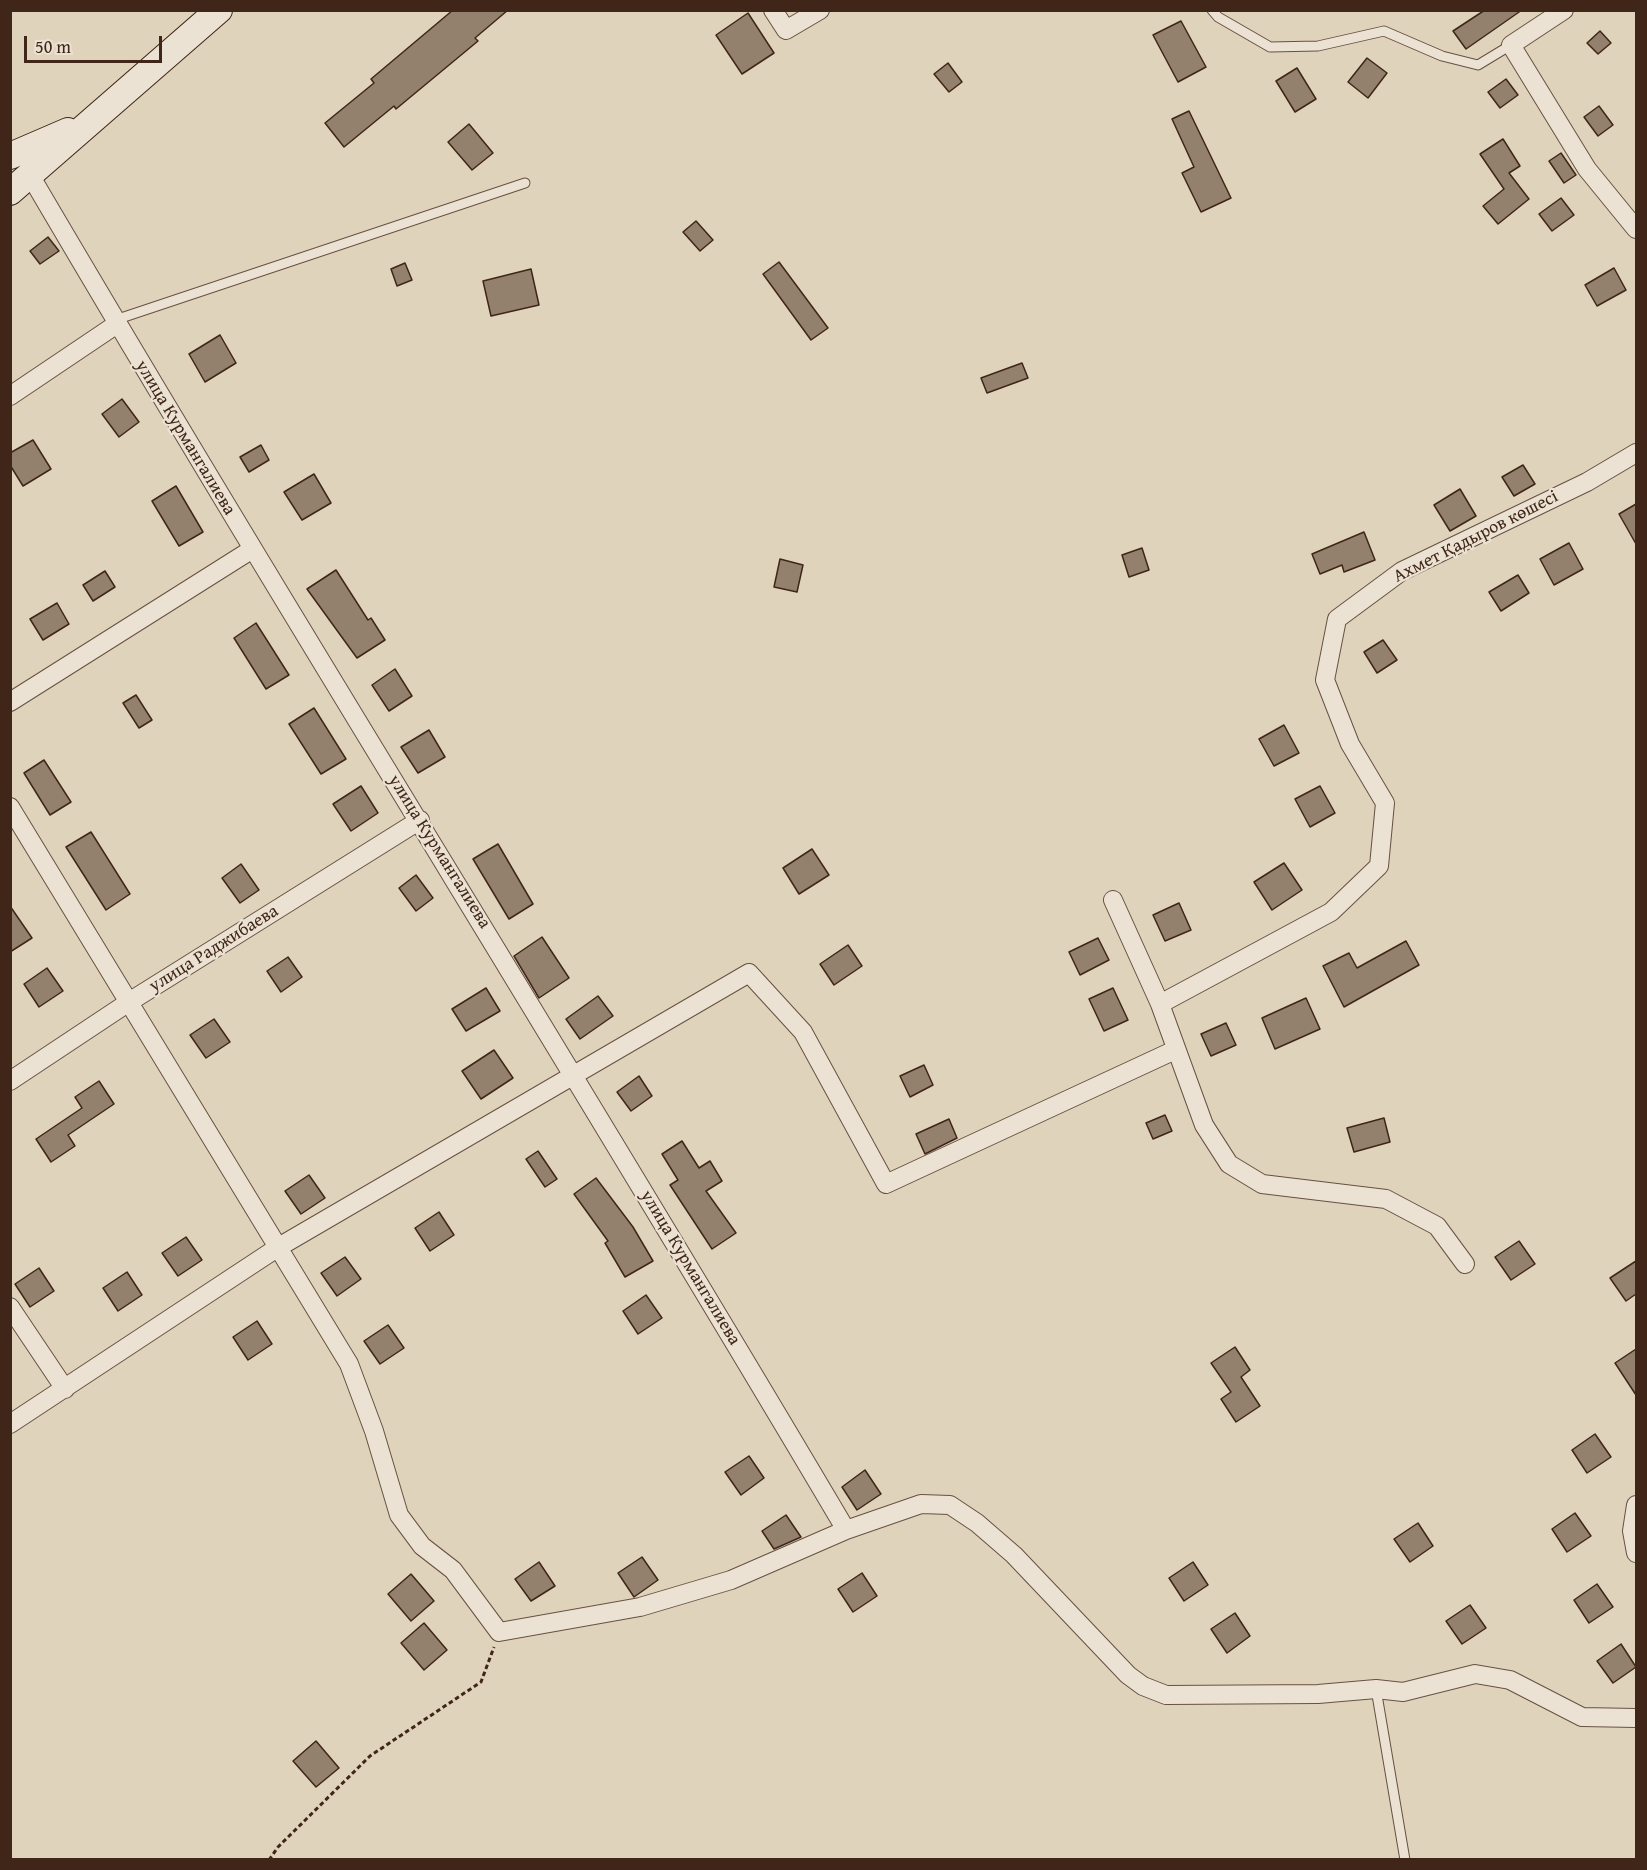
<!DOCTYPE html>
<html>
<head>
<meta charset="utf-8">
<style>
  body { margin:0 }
  #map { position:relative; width:1647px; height:1870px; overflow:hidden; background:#e0d3bb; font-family:"Gentium Book Plus",serif }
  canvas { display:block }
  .frame { position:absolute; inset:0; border:12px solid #3f2618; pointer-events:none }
  .scale { position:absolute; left:24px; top:36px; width:138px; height:27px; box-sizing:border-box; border:3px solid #3f2618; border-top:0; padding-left:8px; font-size:18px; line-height:21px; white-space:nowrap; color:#3f2618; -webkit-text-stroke:4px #ebe2d3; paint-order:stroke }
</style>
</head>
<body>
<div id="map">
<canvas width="1647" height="1870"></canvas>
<div class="frame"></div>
<div class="scale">50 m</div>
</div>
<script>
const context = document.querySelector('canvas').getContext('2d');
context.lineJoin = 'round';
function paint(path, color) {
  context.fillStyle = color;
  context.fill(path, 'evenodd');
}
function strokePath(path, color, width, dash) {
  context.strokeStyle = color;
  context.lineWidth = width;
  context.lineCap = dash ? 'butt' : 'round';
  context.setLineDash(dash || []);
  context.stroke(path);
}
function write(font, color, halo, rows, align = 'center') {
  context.font = font + ' "Gentium Book Plus",serif';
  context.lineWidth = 4.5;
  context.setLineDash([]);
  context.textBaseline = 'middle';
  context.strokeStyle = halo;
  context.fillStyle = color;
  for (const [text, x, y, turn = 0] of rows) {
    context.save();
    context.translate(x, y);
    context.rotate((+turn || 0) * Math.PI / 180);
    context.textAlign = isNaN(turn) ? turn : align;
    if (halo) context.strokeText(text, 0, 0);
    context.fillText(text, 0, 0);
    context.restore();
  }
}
const building = new Path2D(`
  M453 10H508L475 38 478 41 396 109 394 106 344 147 325 123 374 83 371 79Z
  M1485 10H1522L1466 49 1453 31Z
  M748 13 774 53 742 74 716 35Z
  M1181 21 1206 67 1178 82 1153 35Z
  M1600 31 1611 43 1598 54 1587 43Z
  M1367 58 1387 73 1368 98 1348 82Z
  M948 63 962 82 949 92 934 74Z
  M1297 68 1316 99 1295 112 1276 81Z
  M1506 79 1518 95 1500 108 1488 92Z
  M1599 106 1613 125 1598 136 1584 117Z
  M1189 111 1231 198 1201 212 1182 173 1194 167 1172 119Z
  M469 124 493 153 472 170 448 142Z
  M1503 139 1520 166 1509 173 1529 199 1498 224 1483 206 1504 189 1480 154Z
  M1561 153 1576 175 1564 183 1549 161Z
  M1561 198 1574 215 1552 231 1539 214Z
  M696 221 713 240 700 251 683 232Z
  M48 237 59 251 40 264 30 251Z
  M779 262 828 328 811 340 763 274Z
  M405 263 412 280 397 286 391 269Z
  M1614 268 1626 290 1597 306 1585 285Z
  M531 269 539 305 491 316 483 281Z
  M220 335 236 363 205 382 189 354Z
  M1022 363 1028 378 987 393 981 378Z
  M122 399 139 422 119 437 102 414Z
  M33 440 51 469 23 486 10 465V453Z
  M261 445 269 460 249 472 240 457Z
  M1523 465 1535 484 1514 496 1502 477Z
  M314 474 331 503 302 520 284 492Z
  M176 486 203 532 179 546 152 501Z
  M1460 489 1476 516 1450 531 1434 505Z
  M1636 504V544L1619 514Z
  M1364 532 1375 560 1344 572 1342 565 1320 574 1312 554Z
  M1569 543 1583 569 1554 585 1540 559Z
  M1142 548 1149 570 1129 577 1122 555Z
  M780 559 803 565 797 592 774 587Z
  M336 570 368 620 371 618 385 640 357 658 307 589Z
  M105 571 115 587 93 601 83 585Z
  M1518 575 1529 593 1501 611 1489 592Z
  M57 603 69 624 43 640 30 619Z
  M256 623 289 675 266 689 234 638Z
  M1383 640 1397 660 1377 673 1364 652Z
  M395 669 412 696 389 711 372 685Z
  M136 695 152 720 139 728 123 703Z
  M314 708 346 759 321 774 289 724Z
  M1284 725 1299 753 1274 766 1259 739Z
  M429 730 445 757 418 773 401 747Z
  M44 760 71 802 50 815 24 773Z
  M361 786 378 813 351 831 333 804Z
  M1320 786 1335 813 1310 827 1295 799Z
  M91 832 130 894 106 910 66 847Z
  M498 844 533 904 509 919 473 859Z
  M812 849 829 875 799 894 783 868Z
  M1284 863 1302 890 1272 910 1254 882Z
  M241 864 259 890 240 903 222 878Z
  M416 875 433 898 416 911 399 888Z
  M1179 903 1191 930 1165 941 1153 915Z
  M10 906 32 938 10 952Z
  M542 937 569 978 539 998 514 956Z
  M1098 938 1109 960 1080 975 1069 952Z
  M1406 941 1419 965 1344 1007 1323 966 1349 953 1357 968Z
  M848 945 862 966 834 985 820 964Z
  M288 957 302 977 281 992 267 971Z
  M47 968 63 991 39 1007 24 984Z
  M486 988 500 1011 466 1031 452 1009Z
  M1113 988 1128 1020 1104 1031 1089 999Z
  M598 996 613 1016 580 1039 566 1019Z
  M1306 998 1320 1029 1275 1049 1262 1018Z
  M214 1019 230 1042 206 1058 190 1035Z
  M1226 1023 1236 1045 1211 1056 1201 1034Z
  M494 1050 513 1078 481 1099 462 1071Z
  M924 1065 933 1085 910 1097 900 1076Z
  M639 1076 652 1096 631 1111 617 1092Z
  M99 1081 114 1104 68 1135 75 1146 51 1162 36 1139 82 1108 75 1097Z
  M1165 1115 1172 1131 1153 1139 1146 1123Z
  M1384 1118 1390 1142 1354 1152 1347 1128Z
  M949 1119 957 1138 925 1154 916 1134Z
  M682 1141 699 1168 710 1161 722 1181 706 1191 736 1233 712 1249 670 1185 678 1180 662 1154Z
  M538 1151 557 1179 545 1187 526 1159Z
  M309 1175 325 1198 301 1214 285 1191Z
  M596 1178 633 1227 653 1261 625 1277 605 1243 608 1241 574 1194Z
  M439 1212 454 1235 430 1251 415 1228Z
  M186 1237 202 1260 178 1276 162 1253Z
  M1519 1241 1535 1264 1511 1280 1495 1257Z
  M345 1257 361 1279 337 1296 321 1273Z
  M1636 1261V1294L1626 1301 1610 1278Z
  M39 1268 54 1291 30 1307 15 1284Z
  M127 1272 142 1295 118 1311 103 1288Z
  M646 1295 662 1318 638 1334 623 1311Z
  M257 1321 272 1344 248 1360 233 1337Z
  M388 1325 404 1348 380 1364 364 1341Z
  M1235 1347 1250 1370 1241 1377 1260 1406 1236 1422 1221 1399 1231 1392 1211 1363Z
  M1636 1349V1395L1615 1363Z
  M1595 1434 1611 1457 1587 1473 1572 1450Z
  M749 1456 764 1478 741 1495 725 1472Z
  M865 1470 881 1494 857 1510 842 1487Z
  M1575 1513 1591 1536 1567 1552 1552 1529Z
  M786 1515 801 1537 774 1549 762 1531Z
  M1418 1523 1433 1546 1410 1562 1394 1539Z
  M642 1557 658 1580 634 1597 618 1573Z
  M539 1562 555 1586 531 1601 515 1579Z
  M1193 1562 1208 1585 1184 1601 1169 1578Z
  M862 1573 877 1596 853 1612 838 1589Z
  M411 1574 434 1601 411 1621 388 1594Z
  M1597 1584 1613 1607 1589 1623 1574 1600Z
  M1470 1605 1486 1628 1462 1644 1446 1621Z
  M1235 1613 1250 1636 1227 1653 1211 1629Z
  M424 1623 447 1650 424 1670 401 1643Z
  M1621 1644 1636 1667 1613 1683 1597 1661Z
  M316 1741 339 1768 316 1787 293 1761Z`);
paint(building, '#93806d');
strokePath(building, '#3f2618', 1.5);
const service = new Path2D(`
  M1212 10 1218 17 1270 47 1318 46 1384 31 1442 56 1478 65 1511 45
  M115 320 525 183
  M1376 1689 1405 1860`);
const minor = new Path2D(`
  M773 10 786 30 820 10
  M1564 10 1511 45 1587 169 1636 229
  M30 175C297 630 578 1076 846 1530
  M10 396 117 324
  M10 702 251 550
  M10 807 349 1364 374 1431 399 1515 422 1546 453 1570 499 1632 640 1607 731 1580 846 1530 921 1504 950 1505 977 1523 1014 1555 1128 1675 1143 1686 1166 1695 1318 1694 1376 1689 1403 1692 1475 1674 1510 1680 1582 1717 1636 1718
  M1113 900 1160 1004 1204 1125 1229 1164 1262 1184 1386 1199 1437 1226 1465 1264
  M1160 1004 1331 912 1379 866 1385 803 1350 744 1325 680 1337 619 1402 571 1587 482 1636 453
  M10 1081 129 1002 420 820
  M10 1307 65 1389
  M10 1424 277 1248 749 973 803 1032 886 1184 1175 1050
  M1636 1505 1632 1531 1636 1553`);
const secondary = new Path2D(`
  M10 156 68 131
  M10 192 219 10`);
strokePath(service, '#675141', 11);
strokePath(minor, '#675141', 20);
strokePath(secondary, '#3f2618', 28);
strokePath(new Path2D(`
  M269 1860 278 1847 370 1756 481 1682 494 1647`), '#3f2618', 3, [4.5, 3]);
strokePath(service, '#ebe2d3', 9);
strokePath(minor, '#ebe2d3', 18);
strokePath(secondary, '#ebe2d3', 26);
write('18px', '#3f2618', '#ebe2d3', [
  ["улица Курмангалиева",185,438,59],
  ["Ахмет Қадыров көшесі",1476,537,-27],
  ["улица Курмангалиева",439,852,58],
  ["улица Раджибаева",214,949,-32],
  ["улица Курмангалиева",690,1268,59]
]);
</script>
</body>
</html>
